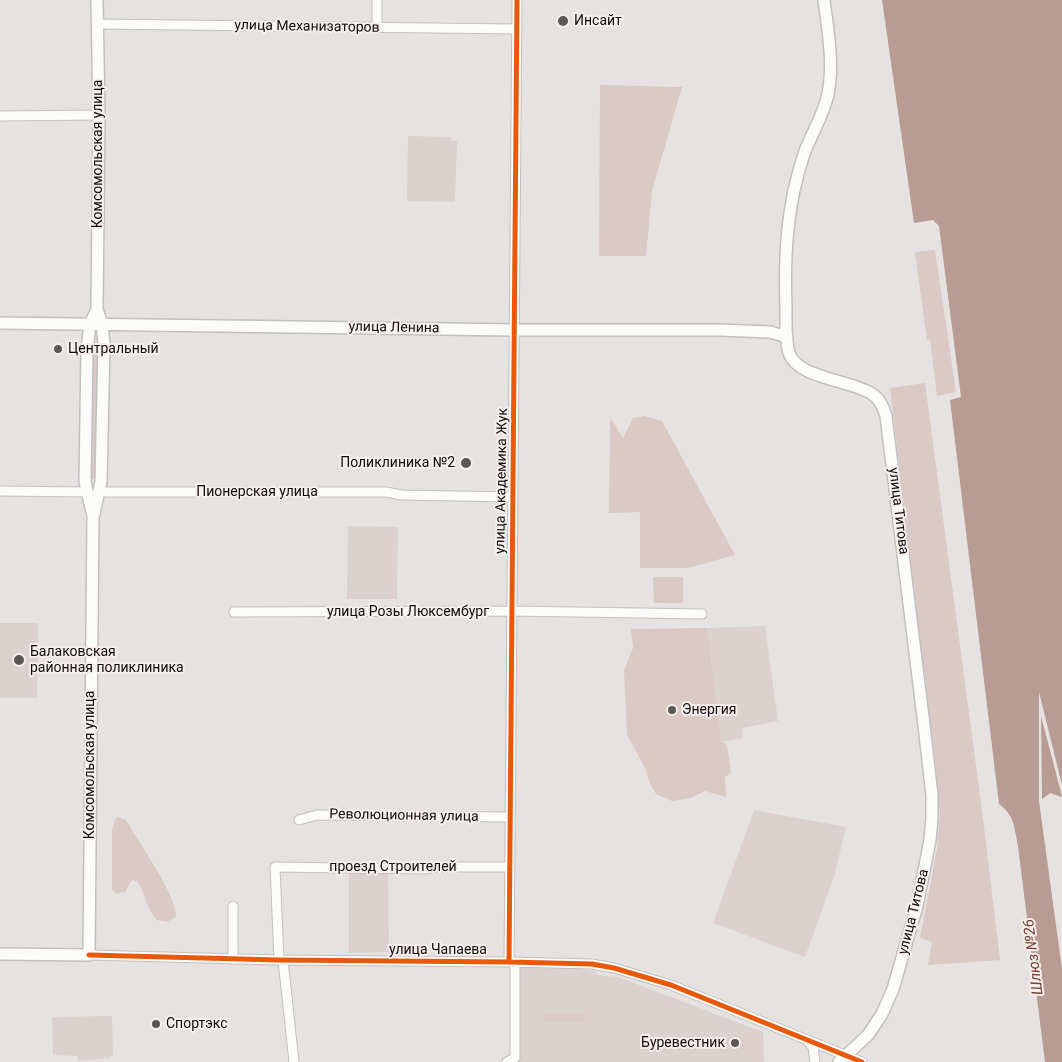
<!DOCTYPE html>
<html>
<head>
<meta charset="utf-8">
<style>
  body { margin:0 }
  canvas { display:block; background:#e6e2e1 }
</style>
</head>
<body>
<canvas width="1062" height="1062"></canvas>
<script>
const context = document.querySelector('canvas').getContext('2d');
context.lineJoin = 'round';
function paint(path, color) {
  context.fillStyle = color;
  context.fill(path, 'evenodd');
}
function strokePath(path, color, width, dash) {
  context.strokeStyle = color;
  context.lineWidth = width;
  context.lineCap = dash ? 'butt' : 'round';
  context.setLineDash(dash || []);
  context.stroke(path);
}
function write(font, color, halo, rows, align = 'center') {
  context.font = font + ' Roboto,sans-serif';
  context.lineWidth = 4;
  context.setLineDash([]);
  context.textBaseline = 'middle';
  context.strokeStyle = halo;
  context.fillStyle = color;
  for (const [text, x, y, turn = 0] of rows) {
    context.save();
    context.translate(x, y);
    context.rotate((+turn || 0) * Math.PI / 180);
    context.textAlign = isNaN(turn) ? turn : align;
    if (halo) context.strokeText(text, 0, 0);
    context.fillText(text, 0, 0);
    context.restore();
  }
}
paint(new Path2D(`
  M408 136 451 137V141H457L455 202 407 201Z
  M348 526 398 527 397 599H347Z
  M0 623H38L37 698H0Z
  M765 626 778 721 742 728 743 738 721 742 707 628Z
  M754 810 846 827 834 877 805 957 713 923Z
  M349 872H388L389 952 349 953Z
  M517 968 577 969 595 971 598 975 618 977 763 1032 764 1062H518Z
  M112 1016 113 1056H110V1058L78 1061 77 1056 53 1055 52 1017Z`), '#dbd2cf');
paint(new Path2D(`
  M600 85 682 87 652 191 646 256H599Z
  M935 250 956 392 937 396 930 339 927 340 915 252Z
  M91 342H99L96 479H89Z
  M925 383 983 818 1000 960 928 965 932 942 920 938 937 849 940 815 937 777 890 388Z
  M644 416 662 421 735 555 688 568H640V512L609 513 610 420H612L623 438 633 418Z
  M653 577H683V603H654Z
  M707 628 721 741 727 745 731 773 725 777 726 797 705 791 691 798 672 801 656 794 649 782 646 770 627 735 624 670 633 648 631 629Z
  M118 817 126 820C138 841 177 896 176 917L167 922 157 920C147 910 145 894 138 882L132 880 125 892 116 894 112 889V830L115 819Z
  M544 1014H584V1021H544Z`), '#dac9c4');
paint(new Path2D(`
  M882 0H1062V785L1039 692V801L1062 969V1062H1045L1018 846C1014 827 1015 816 999 804L950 400 961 397 939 226 933 220 914 223Z
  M1041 716 1062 796V797L1050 793 1042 799Z`), '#b89c93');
const minor = new Path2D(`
  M98 24 517 29
  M377 27V0
  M0 116 99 115
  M0 491 87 492
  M100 492H386L402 495 513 497
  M234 612 512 611 702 614
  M299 820 317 815 510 817
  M233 906V959
  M89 955 279 960 509 962 592 964 614 968 671 985 862 1062
  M279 960 275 867 424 869 437 867H510
  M283 960 294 1062
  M509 962 517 0
  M807 1040 813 1047 815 1062
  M507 1062 515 1058V962`);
const major = new Path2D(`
  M824 0C828 31 834 63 828 94 824 115 811 134 804 154 787 204 784 255 786 307 786 322 785 339 789 353 798 379 852 380 872 394 880 399 883 407 886 416L923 717 932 795V818L930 840 917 906 893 989 882 1014 868 1035 839 1062
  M0 323 514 330H719L770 332 787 337
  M94 514 101 482 104 343 102 325 97 309 99 115 97 0
  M0 954 89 955 93 516 85 482 87 350 90 324 97 309`);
strokePath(minor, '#c2bfbe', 11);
strokePath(major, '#c2bfbe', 14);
strokePath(minor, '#fbfbfa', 9);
strokePath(major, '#fbfbfa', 11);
strokePath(new Path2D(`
  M89 955 279 960 509 962 592 964 614 968 671 985 862 1062
  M509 962 517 0`), '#e8590c', 5);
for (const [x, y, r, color] of [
  [563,21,6,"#5a5756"],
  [58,349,5,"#5a5756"],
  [466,463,6,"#5a5756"],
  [19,660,6,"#5a5756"],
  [672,710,5,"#5a5756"],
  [156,1024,5,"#5a5756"],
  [735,1043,5,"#5a5756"]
]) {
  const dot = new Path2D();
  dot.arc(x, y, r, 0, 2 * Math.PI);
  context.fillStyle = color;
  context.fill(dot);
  strokePath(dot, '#f5eeec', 2);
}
write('14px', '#0e0c0b', '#f5eeec', [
  ["Инсайт",574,21],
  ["Центральный",68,349],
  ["Поликлиника №2",455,463,"right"],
  ["Балаковская",30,652],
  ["районная поликлиника",30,668],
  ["Энергия",682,710],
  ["Спортэкс",166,1024],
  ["Буревестник",725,1043,"right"]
], 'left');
write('14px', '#0e0c0b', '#f5eeec', [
  ["улица Механизаторов",307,27,1],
  ["Комсомольская улица",98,154,-90],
  ["улица Ленина",394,328,1],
  ["улица Академика Жук",502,481,-89],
  ["Пионерская улица",257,492],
  ["улица Титова",898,511,83],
  ["улица Розы Люксембург",408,612],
  ["Комсомольская улица",90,765,-90],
  ["Революционная улица",404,816,1],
  ["проезд Строителей",393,867],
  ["улица Титова",914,912,-76],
  ["улица Чапаева",438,950]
]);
write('italic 15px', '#733d2b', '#f5eeec', [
  ["Шлюз №26",1034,957,-97]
]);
</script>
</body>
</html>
